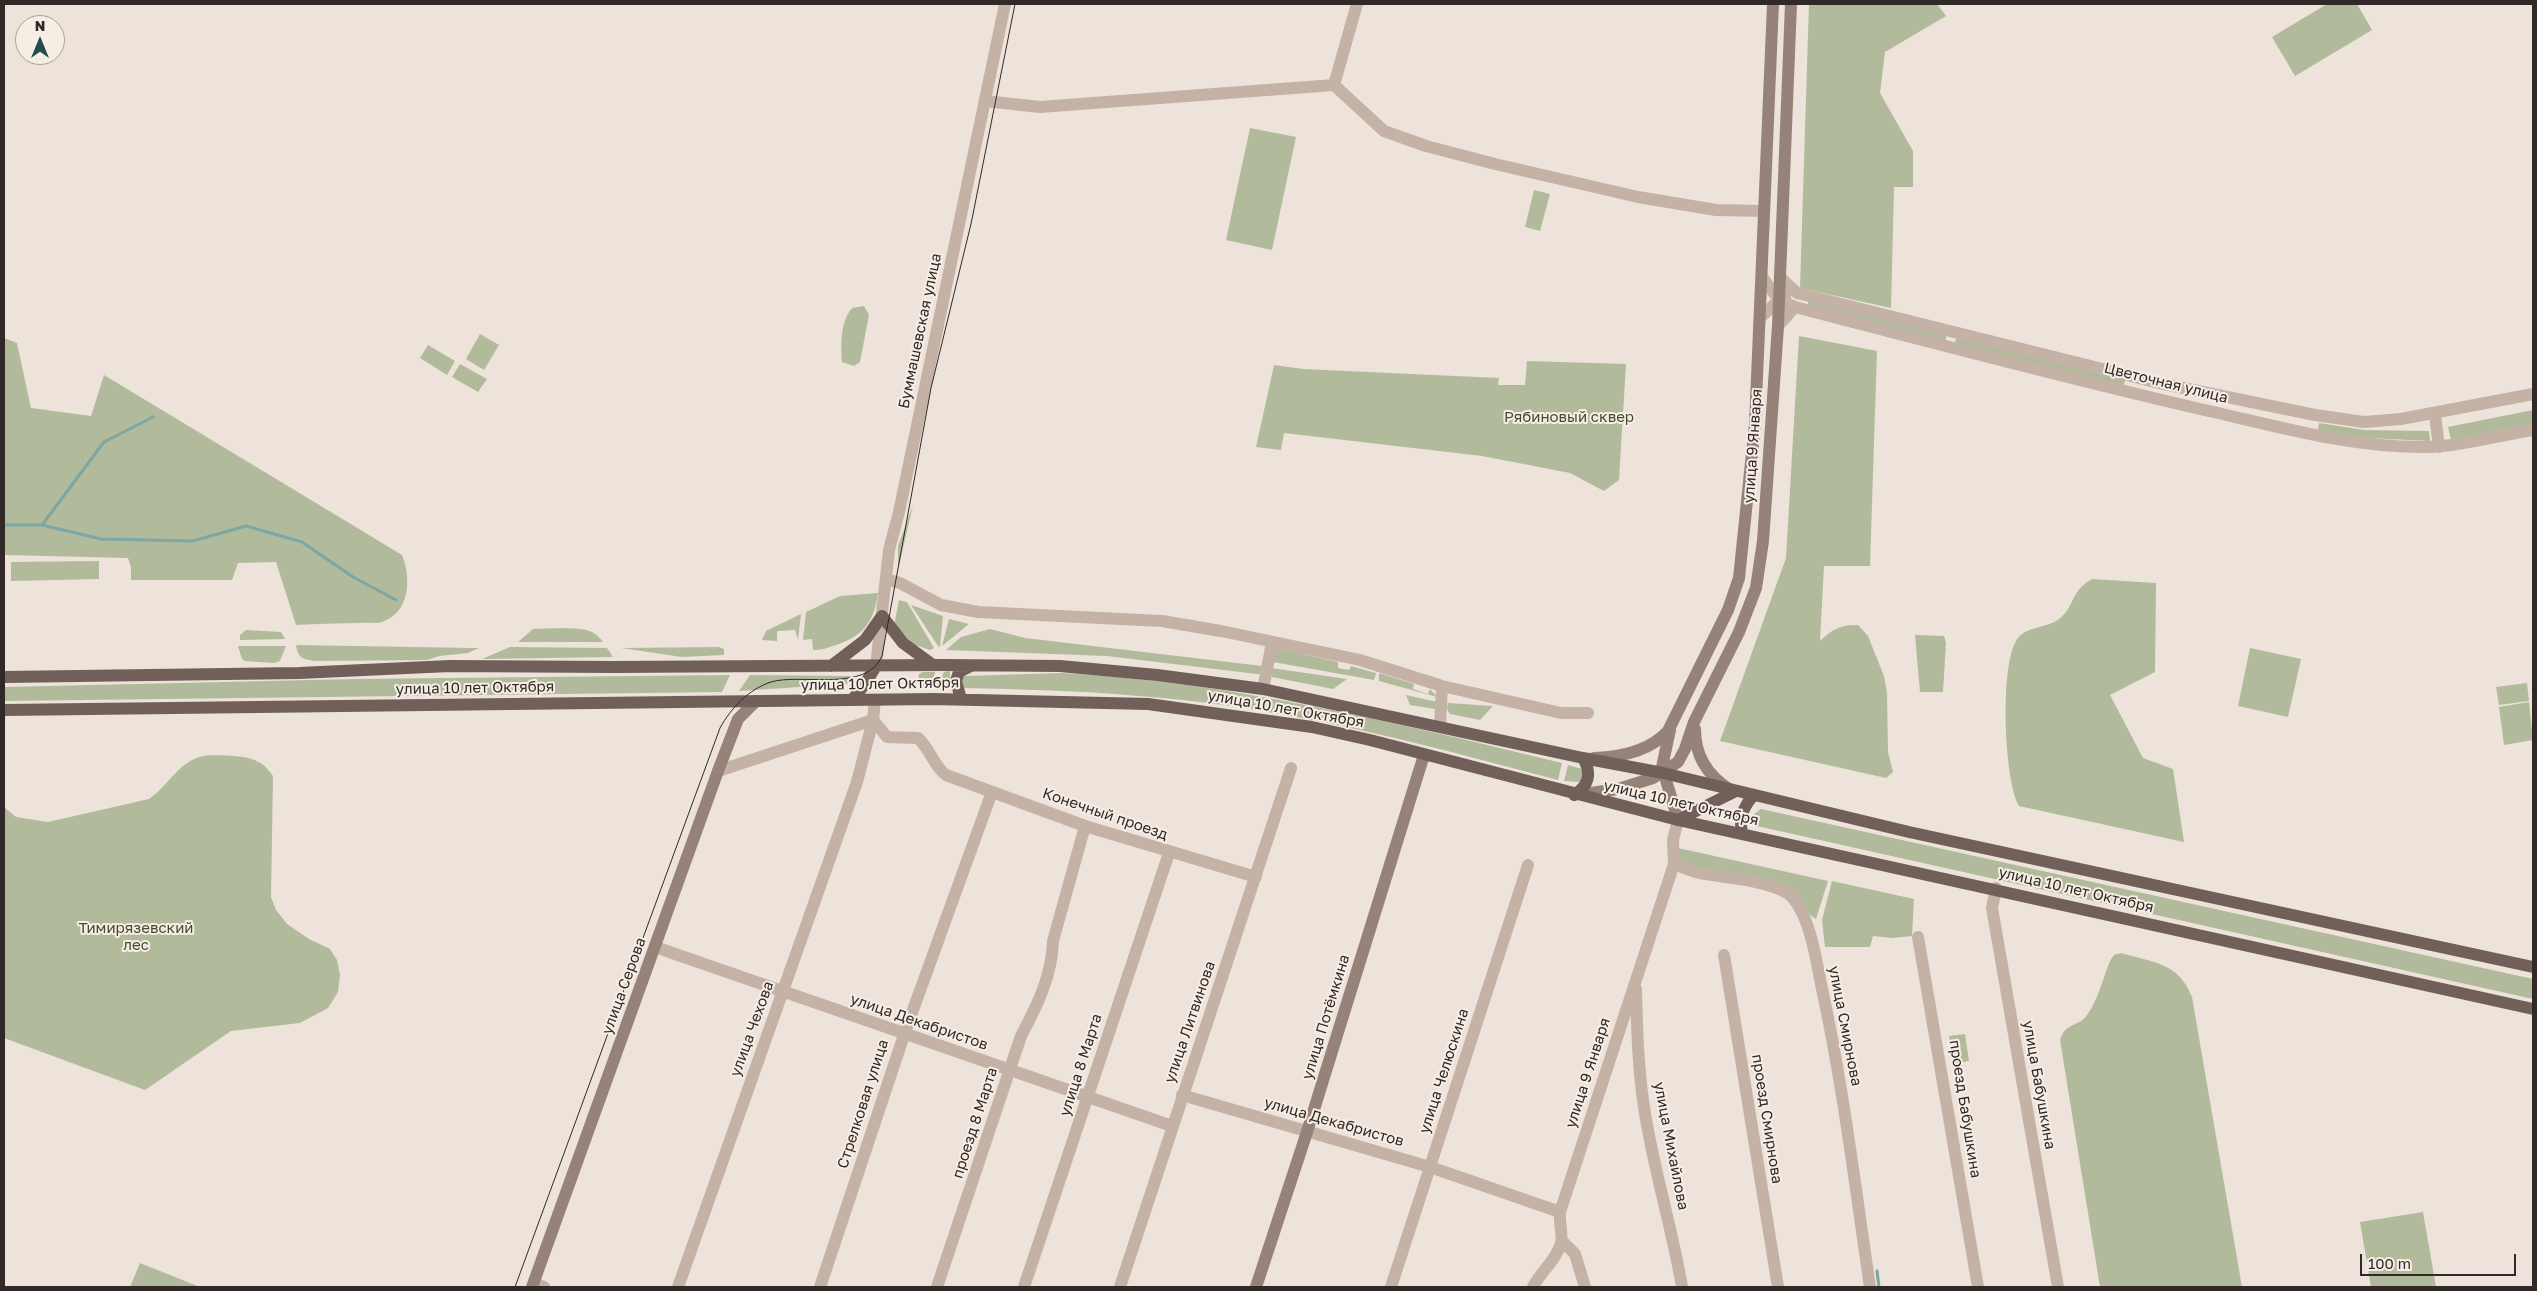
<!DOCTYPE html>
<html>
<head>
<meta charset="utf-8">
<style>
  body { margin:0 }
  #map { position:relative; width:2537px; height:1291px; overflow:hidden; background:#ede3da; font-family:"Golos Text",sans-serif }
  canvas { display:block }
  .frame { position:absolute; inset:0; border:5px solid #312927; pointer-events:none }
  .north { position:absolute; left:15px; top:15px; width:50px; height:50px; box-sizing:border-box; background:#f6ede5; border:1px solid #a79f99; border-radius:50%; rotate:0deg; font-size:14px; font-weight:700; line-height:20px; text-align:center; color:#312927 }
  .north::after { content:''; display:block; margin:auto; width:18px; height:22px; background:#224d4d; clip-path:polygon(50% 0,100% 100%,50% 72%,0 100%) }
  .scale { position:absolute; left:2360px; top:1254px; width:156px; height:22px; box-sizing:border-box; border:2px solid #312927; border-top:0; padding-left:6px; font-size:15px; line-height:18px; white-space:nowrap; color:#312927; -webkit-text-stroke:4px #f6ede5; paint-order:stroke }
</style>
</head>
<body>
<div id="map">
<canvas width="2537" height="1291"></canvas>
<div class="frame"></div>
<div class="north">N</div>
<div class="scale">100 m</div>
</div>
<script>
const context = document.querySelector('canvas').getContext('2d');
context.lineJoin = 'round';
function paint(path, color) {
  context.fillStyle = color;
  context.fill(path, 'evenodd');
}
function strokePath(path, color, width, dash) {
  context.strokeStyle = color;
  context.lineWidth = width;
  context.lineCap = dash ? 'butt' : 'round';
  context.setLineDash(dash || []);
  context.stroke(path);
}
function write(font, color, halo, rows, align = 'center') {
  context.font = font + ' "Golos Text",sans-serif';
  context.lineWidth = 4;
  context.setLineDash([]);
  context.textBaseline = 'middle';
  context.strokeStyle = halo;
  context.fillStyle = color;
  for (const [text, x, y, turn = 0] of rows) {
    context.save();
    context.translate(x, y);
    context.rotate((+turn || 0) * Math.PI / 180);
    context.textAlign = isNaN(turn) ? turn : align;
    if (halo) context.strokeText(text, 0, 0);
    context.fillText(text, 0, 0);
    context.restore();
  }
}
paint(new Path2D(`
  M1809 4H1937L1946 16 1885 52 1880 93 1913 151V187H1894L1891 308 1800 288Z
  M2327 4H2357L2372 30 2295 76 2272 37Z
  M1250 128 1296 137 1272 250 1226 240Z
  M1534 190 1550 194 1540 231 1525 227Z
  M1809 299 1947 333 1945 342 1807 307Z
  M864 306 869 315 860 362 854 366 842 362C841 343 840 323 852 308Z
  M480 334 499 345 484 370 466 359Z
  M1799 336 1877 351 1870 566H1824L1820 641C1831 630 1841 624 1858 625L1868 636 1884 676 1887 693 1888 752 1893 772 1886 778 1720 741 1786 558Z
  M1957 336 2126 378 2123 387 1954 345Z
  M4 338 17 343 31 408 91 416 104 375 402 555C411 577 411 612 382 622 376 624 366 622 359 623 338 623 317 624 296 625L276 562 238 563 232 580H131V567L128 558 4 555Z
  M428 345 455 361 447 375 420 358Z
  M1527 361 1626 364 1619 480 1604 491 1570 473 1482 456 1284 433 1281 450 1256 447 1274 365 1303 369 1499 378 1498 385H1525Z
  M460 364 487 379 478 392 452 377Z
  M2533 410V424L2451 440 2448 427Z
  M2319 423 2364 430 2429 431 2430 441 2367 438 2318 431Z
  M913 505 898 570V546Z
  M99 561V579L11 581V562Z
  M2092 579 2156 583 2155 672 2110 695 2143 758 2173 769 2184 842 2019 806C2004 781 1999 661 2018 638 2028 626 2048 628 2059 619 2076 606 2069 592 2092 579Z
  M878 593C874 621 864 636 836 645 828 648 821 650 813 650L812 639 803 640 806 612 840 596Z
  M899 600 907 602 934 648 930 650 913 644 894 626Z
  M911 605 943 616 940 647 938 646Z
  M801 614 798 640 795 630 777 631V641L762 640 766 631Z
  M949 619 969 624 942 646Z
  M563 628C579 629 593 627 603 642H518L533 629Z
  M990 629 1025 638 1262 666 1260 674H1257L1107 656 946 650 961 637Z
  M246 630 281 632 285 639 240 640V635Z
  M1915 635 1944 636 1946 643 1943 692H1920Z
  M296 645 473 648H479L468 653 439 656 427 660 315 661C302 659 298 658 296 645Z
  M238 646H286L280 661 274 663 245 661 242 659Z
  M510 647 607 648 613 657 482 659Z
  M719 647 724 649V655L682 657 621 648Z
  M1276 648 1338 662V668L1349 670 1351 666 1376 673 1374 680 1273 662Z
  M2250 648 2301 659 2288 717 2238 706Z
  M1271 668 1347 679 1333 689 1272 677Z
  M950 671V689L937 688 944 672Z
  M923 672H935L931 688 920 686 918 683 919 674Z
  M1062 673C1232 682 1396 723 1562 763L1558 780C1474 758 1391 735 1307 719 1194 696 1078 690 964 688L962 681 964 676Z
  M1379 673 1414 684 1413 689 1428 694 1430 689 1437 697 1379 681Z
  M730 675 722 692 4 701V687L355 679Z
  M750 675 850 676 853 679 851 683 846 684 739 691Z
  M2527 683 2529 701 2499 705 2496 687Z
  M1406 695 1437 702 1435 709 1410 705Z
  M2529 702 2533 740 2504 745 2499 707Z
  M1448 703 1493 706 1480 720 1450 714 1447 709Z
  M235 756C253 758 263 761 273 776L271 897 276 910 287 924 309 939 330 949 337 960 340 975 338 992 328 1008 300 1023 231 1031 145 1090 4 1038V807L16 817 48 822 149 799C167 787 178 763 200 757 210 754 224 756 235 756Z
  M1568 765 1582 769V780L1579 782 1564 781Z
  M1761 809 2533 979V999L1757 826 1753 815Z
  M1678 848 1828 881 1816 919 1807 913 1797 896 1704 871 1679 860Z
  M1832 881 1914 899 1912 936 1892 938 1873 936 1870 947H1825L1822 920Z
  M2121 953C2154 963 2178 962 2192 997L2242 1287H2100L2060 1040C2066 1021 2078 1028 2087 1015 2098 1000 2103 978 2110 961L2114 955Z
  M1965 1034 1969 1061 1953 1064 1949 1036Z
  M2423 1212 2436 1287H2371L2360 1222Z
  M140 1263 200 1287H130Z`), '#b2ba9c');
strokePath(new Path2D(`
  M4 525H42L101 539 193 541 246 526 302 542 353 577 396 600
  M42 525 104 442 153 417
  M1877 1271 1879 1287`), '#7ca7a5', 3);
strokePath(new Path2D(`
  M1357 4 1334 85 1384 131 1426 146 1495 164 1638 197 1716 210 1764 211
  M985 101 1040 107 1334 85
  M1762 277 1779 300 1795 307C1930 342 2065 378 2200 409 2273 425 2346 447 2421 447 2458 447 2496 436 2533 430
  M1780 277 1797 293 2159 383 2315 415 2364 422 2401 419 2533 394
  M1760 318 1779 300 1785 297
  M1778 326 1795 307
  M2435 415 2439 447
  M886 579 900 583 941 605 978 612 1162 621 1221 631 1360 660 1442 686 1561 713H1588
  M876 666 889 550 899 512 1005 4
  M1263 689 1272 643
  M873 720 887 737 918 738C931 750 933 765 946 775L1085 826 1256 877
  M1440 726 1442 686
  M718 771 873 720
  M1674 864C1682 867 1690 871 1699 873 1722 878 1777 880 1793 898 1810 918 1816 959 1821 984 1843 1084 1855 1186 1870 1287
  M1996 888 1992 908 2058 1287
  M1918 937 1978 1287
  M655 947 1172 1126
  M1724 955 1778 1287
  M1636 989C1637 1029 1638 1068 1644 1107 1653 1168 1672 1227 1682 1287
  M1182 1095 1430 1167 1560 1212
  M1562 1241 1575 1254 1585 1287
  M534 1283 544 1287
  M678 1287 857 782 873 720 875 700
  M820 1287 905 1032 992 792
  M937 1287 1021 1036C1037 1006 1052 976 1053 941L1085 826
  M1024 1287 1169 853
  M1120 1287 1291 768
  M1391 1287 1528 865
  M1533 1287C1541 1271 1556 1261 1561 1243 1563 1238 1559 1221 1560 1212L1674 864 1673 840 1678 820`), '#c4b2a7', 12);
strokePath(new Path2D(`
  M1695 729C1695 755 1707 775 1729 789
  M1670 730 1662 767 1678 820
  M1594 758C1620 757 1650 751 1668 731L1728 610 1739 578 1755 424 1773 4
  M1584 794 1618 789 1653 778 1678 762 1685 749 1694 722 1739 632 1756 588 1763 541 1778 326 1791 4
  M532 1287 718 771 738 719 756 701
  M1256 1287 1307 1132 1424 755`), '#978279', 12);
strokePath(new Path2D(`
  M831 666 865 640 882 616 903 643 933 665
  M4 677 299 673 450 666 613 667 942 665 1060 666 1157 675 1263 689 1583 758 1663 773 1909 832 2533 967
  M961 699 956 681 959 672 971 666
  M852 700 865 684 876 666
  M4 710 933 699 1148 704 1312 727 1370 740 1678 820 2533 1009
  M1574 795C1589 786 1592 773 1583 758
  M1678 820 1734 792
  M1742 833C1739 818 1743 807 1753 796`), '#71605a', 12);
strokePath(new Path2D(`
  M515 1287 720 728C731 708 749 689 771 682 800 673 867 693 882 656L931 388 971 224 1015 4`), '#312927', 1);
write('15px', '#312927', '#f6ede5', [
  ["Буммашевская улица",920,331,-78],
  ["Цветочная улица",2166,383,14],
  ["улица 9 Января",1753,446,-86],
  ["улица 10 лет Октября",880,684,-1],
  ["улица 10 лет Октября",475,688,-1],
  ["улица 10 лет Октября",1286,709,10],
  ["улица 10 лет Октября",1681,803,13],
  ["Конечный проезд",1105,814,19],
  ["улица 10 лет Октября",2076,890,13],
  ["улица Серова",624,986,-70],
  ["улица Потёмкина",1326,1017,-73],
  ["улица Декабристов",919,1022,19],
  ["улица Литвинова",1190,1022,-71],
  ["улица Смирнова",1845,1026,79],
  ["улица Чехова",752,1029,-70],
  ["улица 8 Марта",1081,1065,-72],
  ["улица Челюскина",1444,1071,-72],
  ["улица 9 Января",1588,1073,-72],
  ["улица Бабушкина",2039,1085,80],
  ["Стрелковая улица",863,1104,-72],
  ["проезд Бабушкина",1965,1109,81],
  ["проезд Смирнова",1767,1119,81],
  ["улица Декабристов",1334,1122,16],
  ["проезд 8 Марта",975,1123,-72],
  ["улица Михайлова",1671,1146,79]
]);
write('15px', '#434c2e', '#f6ede5', [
  ["Рябиновый сквер",1569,417],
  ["Тимирязевский",136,928],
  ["лес",136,945]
]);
</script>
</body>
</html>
